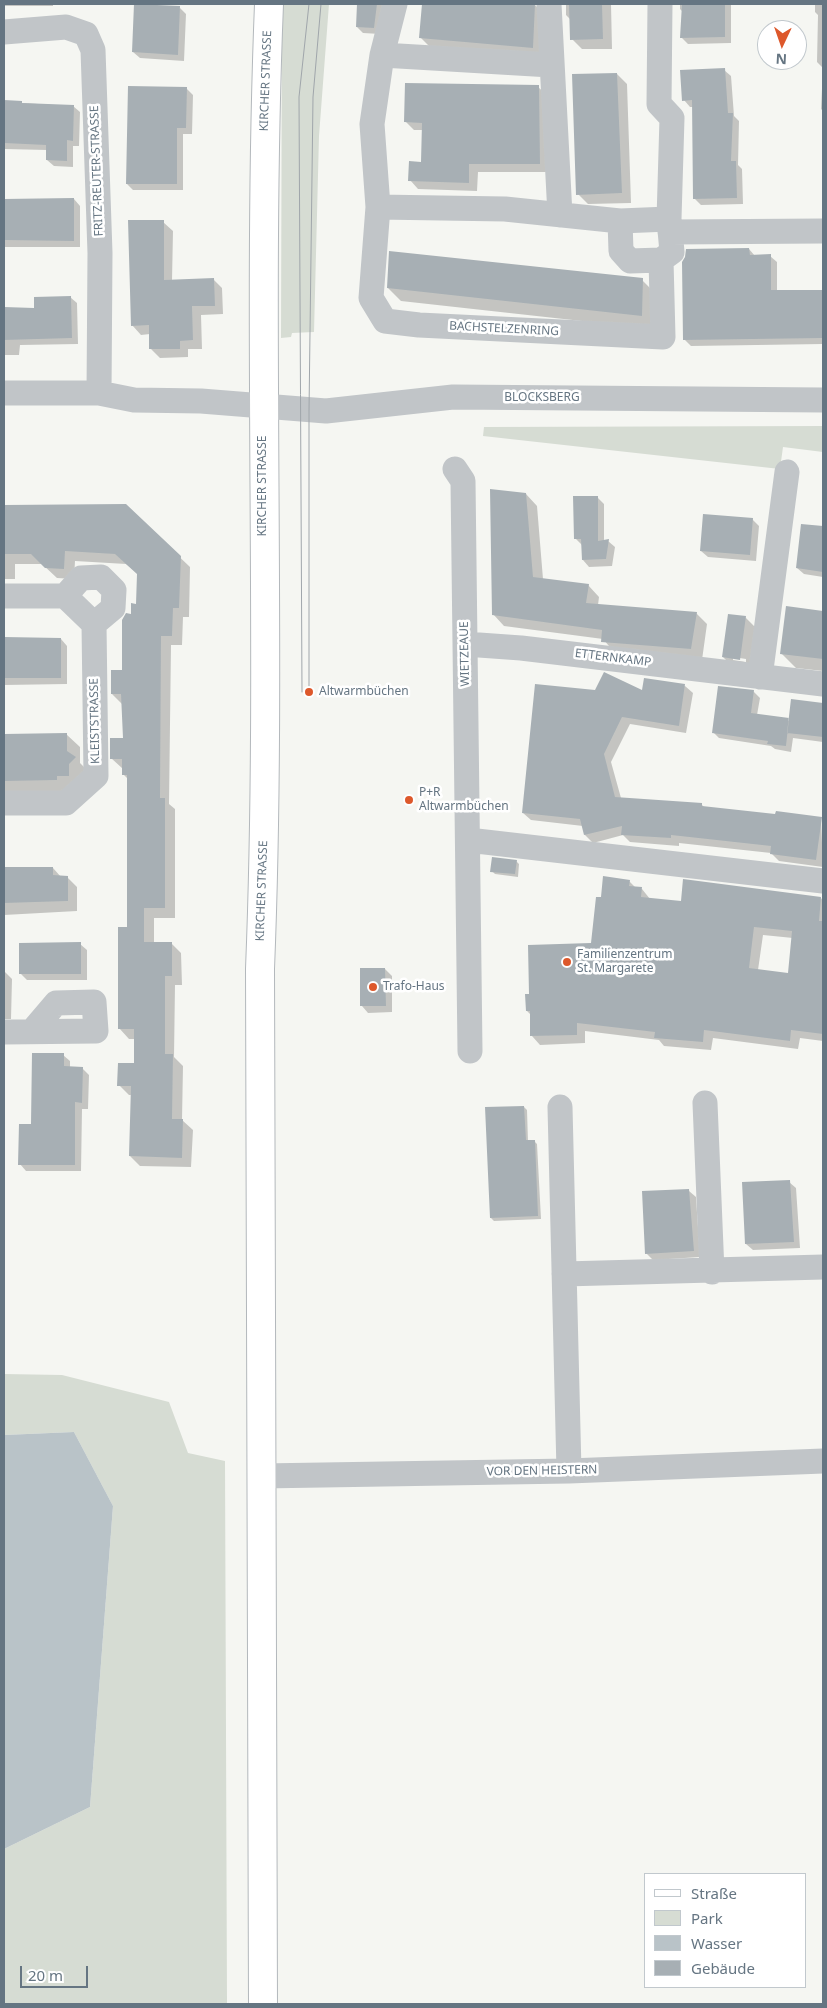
<!DOCTYPE html>
<html>
<head>
<meta charset="utf-8">
<style>
  body { margin:0 }
  #map { position:relative; width:827px; height:2008px; overflow:hidden; background:#f5f6f2; font-family:"Noto Sans",sans-serif }
  canvas { display:block }
  .frame { position:absolute; inset:0; border:5px solid #657582; pointer-events:none }
  .legend { position:absolute; left:644px; top:1873px; width:162px; height:115px; box-sizing:border-box; background:#fff; border:1px solid #c1c8cd; margin:0; padding:6px 9px; list-style:none; font-size:15px; color:#657582 }
  .legend li { display:flex; align-items:center; gap:10px; height:25px }
  .legend b { width:25px; border:1px solid #c1c8cd }
  .north { position:absolute; left:757px; top:20px; width:50px; height:50px; box-sizing:border-box; background:#fff; border:1px solid #c1c8cd; border-radius:50%; rotate:183deg; font-size:14px; font-weight:700; line-height:20px; text-align:center; color:#657582 }
  .north::after { content:''; display:block; margin:auto; width:18px; height:22px; background:#dd582b; clip-path:polygon(50% 0,100% 100%,50% 72%,0 100%) }
  .scale { position:absolute; left:20px; top:1966px; width:68px; height:22px; box-sizing:border-box; border:2px solid #657582; border-top:0; padding-left:6px; font-size:15px; line-height:18px; white-space:nowrap; color:#657582; -webkit-text-stroke:4px #fff; paint-order:stroke }
</style>
</head>
<body>
<div id="map">
<canvas width="827" height="2008"></canvas>
<div class="frame"></div>
<ul class="legend">
<li><b style="height:6px;background:#fff"></b>Straße</li>
<li><b style="height:14px;background:#d6dcd3"></b>Park</li>
<li><b style="height:14px;background:#b9c3c8"></b>Wasser</li>
<li><b style="height:14px;background:#a7afb4"></b>Gebäude</li>
</ul>
<div class="north">N</div>
<div class="scale">20 m</div>
</div>
<script>
const context = document.querySelector('canvas').getContext('2d');
context.lineJoin = 'round';
function paint(path, color) {
  context.fillStyle = color;
  context.fill(path, 'evenodd');
}
function strokePath(path, color, width, dash) {
  context.strokeStyle = color;
  context.lineWidth = width;
  context.lineCap = dash ? 'butt' : 'round';
  context.setLineDash(dash || []);
  context.stroke(path);
}
function write(font, color, halo, rows, align = 'center') {
  context.font = font + ' "Noto Sans",sans-serif';
  context.lineWidth = 5;
  context.setLineDash([]);
  context.textBaseline = 'middle';
  context.strokeStyle = halo;
  context.fillStyle = color;
  for (const [text, x, y, turn = 0] of rows) {
    context.save();
    context.translate(x, y);
    context.rotate((+turn || 0) * Math.PI / 180);
    context.textAlign = isNaN(turn) ? turn : align;
    if (halo) context.strokeText(text, 0, 0);
    context.fillText(text, 0, 0);
    context.restore();
  }
}
paint(new Path2D(`
  M282 4H329L319 136 314 332 292 333 291 337 281 338Z
  M823 426V452L783 447 780 469 483 436 484 427Z
  M4 1374 62 1375 169 1402 188 1453 225 1461 227 2004H4V1849L90 1807 113 1506 74 1432 4 1435Z`), '#d6dcd3');
paint(new Path2D(`
  M74 1432 113 1506 90 1807 4 1849V1435Z`), '#b9c3c8');
paint(new Path2D(`
  M4 4H53V6H4Z
  M358 4H383L380 34 363 33 357 27Z
  M423 4H534L544 14 542 57 431 48 421 38Z
  M566 4H611L612 49H582L572 39 571 20 566 15Z
  M680 4H731V43L688 44 681 37 683 12 680 9Z
  M815 4H823V111L821 109 823 68 817 62 818 15 815 12Z
  M180 8 186 14 184 61 140 58 133 52Z
  M724 70 731 76 734 116 739 121 738 165 742 169 743 204 701 205 694 198 693 107H690L684 100Z
  M617 74 627 84 631 203 588 204 578 194Z
  M538 87 547 95 549 172H478L477 191 418 189 410 180 422 163 423 130H414L405 121Z
  M186 88 193 95 192 134H183V190H133L127 184Z
  M4 102 73 106 80 112 79 146H73V167L54 166 47 160V150L4 149Z
  M822 161H823V208L822 207Z
  M4 199H74L80 206V247H4Z
  M163 222 173 231 172 281 213 279 222 288 223 314 201 315 202 349H188V357L160 358 151 349 150 334 141 335 132 325Z
  M749 249 755 256H770L777 262V292L823 293V344L691 346 684 339Z
  M642 280 655 293 654 329 401 301 388 288Z
  M70 297 77 303 78 344 20 345 19 355H4V308L35 309Z
  M526 494 537 506 543 579 588 585 599 597 598 605 696 613 707 624 702 660 614 652 603 639 504 626 493 614Z
  M598 498 604 504V541H608L615 547 612 566 589 567 583 560 582 545 575 538Z
  M4 506H126L190 567 189 617H183L182 645H171L169 804 175 809V918H154V943H171L181 953 182 985H175L174 1057 183 1066 182 1120 193 1130 191 1167 140 1166 130 1156 132 1095H129L119 1085 135 1065 136 1039H129L119 1028 128 928V779L123 774V769L111 758 124 739 123 705 112 694 123 671 132 615 137 605 138 574 126 564 75 561 74 579 57 578 42 564H15V579H4Z
  M752 519 759 526 756 561 708 557 701 551Z
  M802 525 823 528V577L804 574 797 568Z
  M787 608 823 612V671L796 668 781 653Z
  M745 617 755 627 749 669 733 667 723 657ZM733 657 746 659V662L733 660Z
  M4 638 61 639 67 646V684L4 685Z
  M685 686 693 693 686 733 630 724 611 762 621 798 702 805 705 808 776 816 821 818 823 867 779 861 771 853 679 843V846L630 842 623 835 593 843 585 835 583 826 531 820 523 813 596 692H643Z
  M753 691 760 698 757 715 790 721 792 701 823 705V742L793 738 791 752 775 749 771 746 719 738 713 732Z
  M66 734 80 747V763L88 771 70 793 4 791V735Z
  M516 861 519 864 518 877 495 874 492 871Z
  M53 868 61 877H67L77 887V911L4 915V869Z
  M629 881 636 888 642 889 650 899 682 903 821 898 823 901V1041L800 1038 798 1049 713 1038 711 1050 664 1046 659 1040 585 1031V1043L540 1045 532 1036 531 1015 527 1011 531 995 592 944 602 899ZM763 935 793 938 789 975 758 970Z
  M80 944 87 950V980H27L21 974Z
  M385 969 392 976V1012L368 1013 362 1006Z
  M4 971 12 979 11 1019H4Z
  M63 1055 70 1061V1068H82L89 1075 88 1109H82L81 1171H26L20 1164 32 1126Z
  M524 1107 527 1110 528 1142 534 1141 537 1144 541 1219 494 1221 491 1218Z
  M789 1182 796 1188 800 1248 753 1250 746 1244Z
  M689 1191 696 1197 700 1257 653 1260 646 1253Z`), '#0003');
paint(new Path2D(`
  M134 4 180 6 178 55 132 52Z
  M357 4H377L374 28 356 27Z
  M422 4H535L533 48 419 38Z
  M569 4H602L603 39 570 40Z
  M682 4H725V37L680 38Z
  M725 68 728 113H733L731 161H736L737 198 693 199 692 100 682 101 680 70Z
  M617 73 622 193 576 195 572 74Z
  M405 83 539 85 540 164H469V183L408 181 409 161 421 162 422 123 404 122Z
  M128 86 187 87 186 128H177V184H126Z
  M4 100 22 101V103L74 105 73 141 67 140V161L46 160V145L4 143Z
  M74 198V241L4 240V199Z
  M128 220H164V280L214 278 215 306H192L193 340 180 341V349H149V325L131 326Z
  M749 248 750 255 771 254V290H822L823 338 683 340 682 262 685 257 686 249Z
  M389 251 643 278 642 316 387 288Z
  M71 296 72 338 4 340V307L34 308V297Z
  M490 489 526 493 533 577 589 584 586 603 697 612 691 649 601 642 602 630 492 615Z
  M573 496H598V541L609 539 606 559 582 560 581 539H574Z
  M126 504 181 556 179 608H173L172 636H161L160 798H165V908H144V942H172V976H165V1054H173L172 1119H183L182 1158 129 1156 131 1086H117L118 1063H134V1029H118V927H127V775H122V759H110V738H123L121 694H111V670H122V620L126 613 131 614V603L136 604 137 574 115 554 65 551 64 569 45 568 31 554H4V505Z
  M703 514 753 518 750 555 700 551Z
  M801 524 823 526V572L796 568Z
  M786 606 823 611V659L780 654Z
  M728 614 746 616 740 660 722 657Z
  M4 637 61 638V678H4Z
  M604 672 642 690 644 678 685 684 679 726 622 717 604 754 615 797 702 803V806L775 814 776 811 822 817 816 860 770 854 771 846 671 835V838L621 835 622 826 584 835 580 819 522 813 535 684 595 690Z
  M718 686 754 690 751 713 789 718 786 746 767 744 768 741 712 733Z
  M791 699 823 703V737L787 733Z
  M67 733V751L76 757 69 764V776H57V780L4 781V734Z
  M492 857 517 860 515 874 490 872Z
  M4 867H53V875L68 876V901L4 903Z
  M603 876 630 880 629 886 642 887 641 897 681 901 683 879 821 897 819 921H823V1034L791 1030 790 1041 704 1030 703 1042 654 1038 655 1032 577 1023V1035L530 1036V1011H526L525 994H529L528 945 591 943 596 897H601ZM754 927 792 931 788 973 749 968Z
  M81 942V974H19V943Z
  M360 968H385L386 1006H360Z
  M32 1053H64V1066L83 1067 82 1103 75 1102V1165H18L19 1124H31Z
  M524 1106 526 1140H535L538 1216 490 1218 485 1107Z
  M790 1180 794 1242 745 1244 742 1182Z
  M689 1189 694 1251 645 1254 642 1191Z`), '#a7afb4');
const secondary = new Path2D(`
  M263 2004 260 969C273 648 256 325 269 4`);
strokePath(secondary, '#b3b8bc', 30);
strokePath(new Path2D(`
  M395 4 382 55 372 124 378 207 505 209 620 221 669 219
  M549 4 560 215
  M4 32 66 27 86 34 93 50 100 253 99 393
  M382 55 551 65
  M378 207 371 298 385 321 419 325 663 337 661 260
  M620 221 621 251 630 261 661 260 672 252 669 219 672 118 659 104 660 4
  M670 232 823 231
  M4 393H99L134 400 201 401 326 411 453 397 823 400
  M455 469 463 481 470 1051
  M4 596H65L94 624 96 776 66 803H4
  M65 596 81 578 101 577 114 590 113 608 94 624
  M465 644 521 648 823 684
  M760 677 787 472
  M468 840 823 881
  M4 1032 96 1031 94 1002 56 1003 33 1030
  M705 1103 712 1272
  M560 1107 569 1471
  M564 1274 823 1267
  M261 1476 569 1471 823 1461`), '#c1c5c8', 25);
strokePath(secondary, '#fff', 28);
strokePath(new Path2D(`
  M302 692 299 97 309 4
  M309 692V411L313 97 321 4`), '#a0a6ab', 1);
for (const [x, y, r, color] of [
  [309,692,5,"#dd582b"],
  [409,800,5,"#dd582b"],
  [567,962,5,"#dd582b"],
  [373,987,5,"#dd582b"]
]) {
  const dot = new Path2D();
  dot.arc(x, y, r, 0, 2 * Math.PI);
  context.fillStyle = color;
  context.fill(dot);
  strokePath(dot, '#fff', 2);
}
write('12px', '#657582', '#fff', [
  ["KIRCHER STRASSE",266,81,-88],
  ["FRITZ-REUTER-STRASSE",97,171,-92],
  ["BACHSTELZENRING",504,329,3],
  ["BLOCKSBERG",542,398],
  ["KIRCHER STRASSE",263,486,-90],
  ["WIETZEAUE",465,654,-91],
  ["ETTERNKAMP",613,658,7],
  ["KLEISTSTRASSE",95,721,-91],
  ["KIRCHER STRASSE",262,891,-88],
  ["VOR DEN HEISTERN",542,1471,-1]
]);
write('12px', '#657582', '#fff', [
  ["Altwarmbüchen",319,692],
  ["P+R",419,793],
  ["Altwarmbüchen",419,807],
  ["Familienzentrum",577,955],
  ["St. Margarete",577,969],
  ["Trafo-Haus",383,987]
], 'left');
</script>
</body>
</html>
